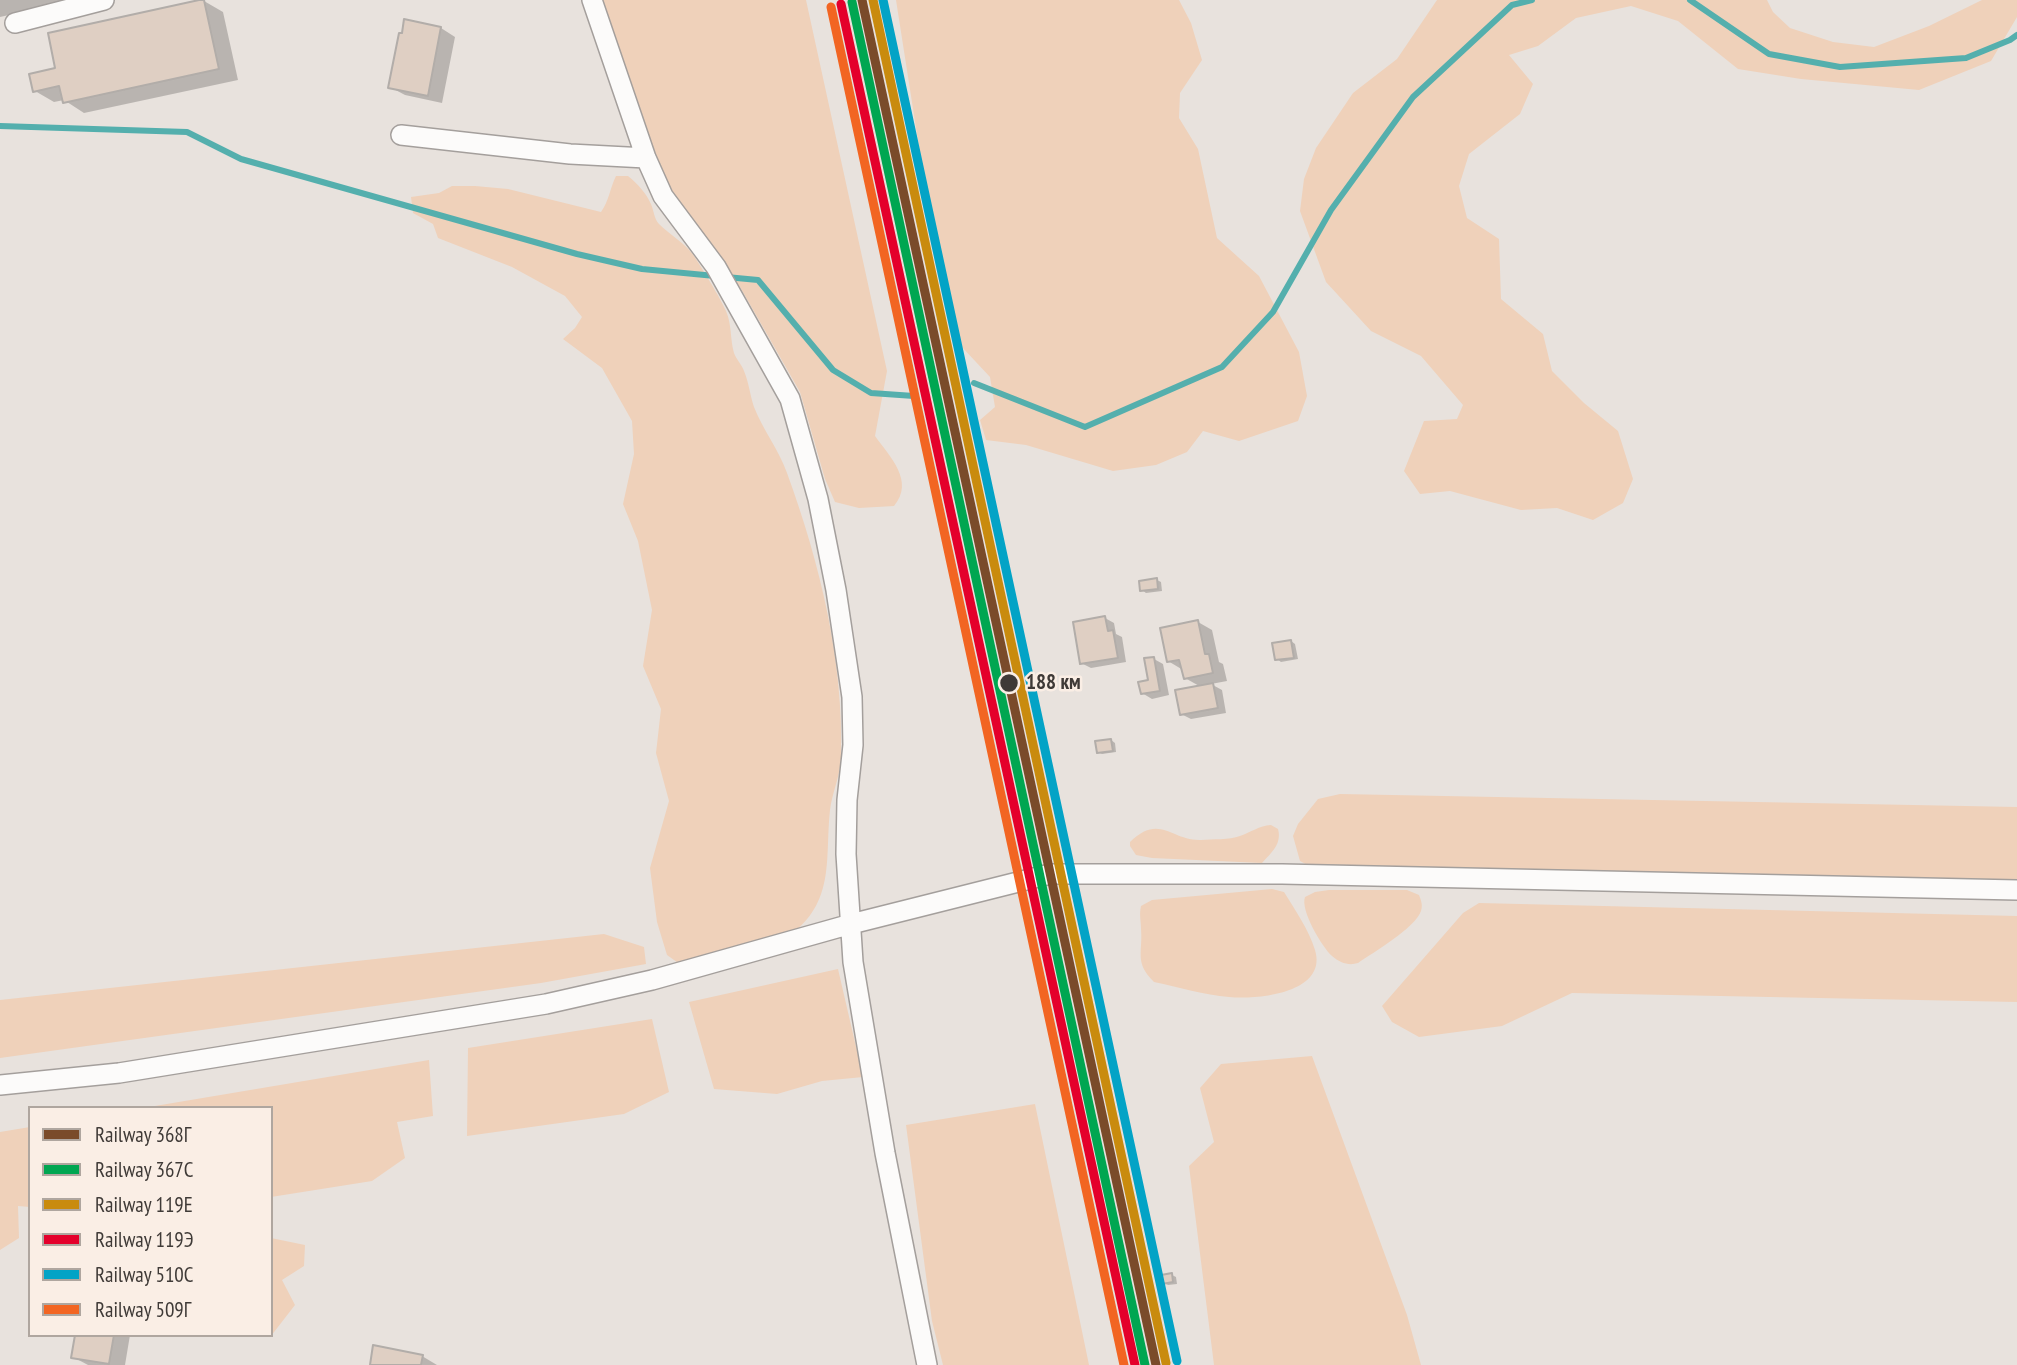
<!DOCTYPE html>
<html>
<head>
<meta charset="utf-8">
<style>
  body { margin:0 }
  #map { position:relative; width:2017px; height:1365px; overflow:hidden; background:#e8e2dd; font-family:"PT Sans Narrow",sans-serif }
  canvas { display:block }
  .legend { position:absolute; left:28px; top:1106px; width:245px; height:231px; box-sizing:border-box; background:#faeee5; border:2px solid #afa69f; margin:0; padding:9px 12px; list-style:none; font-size:21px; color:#3f3a37 }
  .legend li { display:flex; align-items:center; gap:14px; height:35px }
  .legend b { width:35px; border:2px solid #afa69f }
</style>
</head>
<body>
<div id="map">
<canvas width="2017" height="1365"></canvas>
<ul class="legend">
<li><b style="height:9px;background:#7a4b2a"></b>Railway 368Г</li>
<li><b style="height:9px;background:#00a651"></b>Railway 367С</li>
<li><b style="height:9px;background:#c98b0e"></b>Railway 119Е</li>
<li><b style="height:9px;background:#e4002b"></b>Railway 119Э</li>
<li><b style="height:9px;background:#03a3c6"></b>Railway 510С</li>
<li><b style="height:9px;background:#f26522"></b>Railway 509Г</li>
</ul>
</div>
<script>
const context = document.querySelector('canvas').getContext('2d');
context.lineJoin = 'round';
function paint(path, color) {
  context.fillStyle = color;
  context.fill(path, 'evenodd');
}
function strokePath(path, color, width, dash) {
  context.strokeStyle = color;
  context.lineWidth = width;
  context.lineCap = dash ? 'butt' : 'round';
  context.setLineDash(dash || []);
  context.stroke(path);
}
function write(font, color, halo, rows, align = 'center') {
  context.font = font + ' "PT Sans Narrow",sans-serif';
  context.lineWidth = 5;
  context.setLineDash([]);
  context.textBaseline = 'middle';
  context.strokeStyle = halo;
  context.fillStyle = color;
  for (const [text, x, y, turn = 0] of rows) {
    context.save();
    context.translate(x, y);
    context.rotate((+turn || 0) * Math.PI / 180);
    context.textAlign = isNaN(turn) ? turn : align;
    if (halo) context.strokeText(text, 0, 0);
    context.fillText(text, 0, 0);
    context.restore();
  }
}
paint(new Path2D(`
  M601 0H806L887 371 875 436C890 457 915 481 894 506L859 508 835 502 825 479 800 392 740 287 669 191 626 76Z
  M896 0H1179L1191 23 1202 60 1180 93 1179 118 1198 149 1217 238 1259 276 1299 352 1307 396 1298 421 1239 441 1203 431 1187 452 1156 465 1113 471 1026 445 986 440 980 420 995 407 990 377 961 346 948 314 924 179Z
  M1437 0H1767L1773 12 1790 28 1833 42 1874 47 1929 26 1982 0H2017V17L1991 61 1919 90 1801 79 1738 69 1678 21 1631 6 1576 18 1538 46 1509 55 1533 84 1520 114 1469 154 1459 186 1467 218 1499 239 1501 299 1543 334 1552 371 1584 403 1618 431 1633 479 1623 503 1593 520 1557 508 1521 510 1450 491 1420 494 1404 471 1424 421 1457 419 1463 405 1421 356 1371 331 1326 282 1300 211 1304 179 1316 148 1353 93 1397 59Z
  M616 176H628C638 184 646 193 651 204 654 211 654 219 659 224 670 235 685 243 694 256 703 270 720 297 726 311 732 325 730 339 734 353 736 359 742 365 744 371 749 383 750 395 754 407 763 430 779 450 787 473 820 563 844 662 841 758 840 777 832 793 830 810 825 857 835 899 794 932L681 965 667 955 657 922 650 868 669 801 656 753 661 709 643 666 652 610 638 541 623 504 634 454 632 421 602 368 563 339 575 328 582 317 565 296 512 267 438 238 433 224 413 213 411 197 439 193 452 186H475L508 189 601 212C609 201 610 188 616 176Z
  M1340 794 2017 807V882L1313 868 1300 861 1293 836 1298 824 1318 799Z
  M1271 825 1278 829C1282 844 1272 852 1262 863L1152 858 1136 855 1130 846V842C1160 813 1171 841 1201 840 1213 839 1229 840 1240 836 1251 832 1259 826 1271 825Z
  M1272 889 1284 892C1295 910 1309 930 1315 950 1328 993 1257 1000 1229 997 1204 995 1179 987 1154 982 1134 962 1143 953 1141 929 1141 920 1139 915 1141 906L1152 900Z
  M1329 890H1407L1419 895C1421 900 1423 905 1421 911 1415 928 1374 952 1358 963 1349 966 1340 963 1332 956 1322 947 1300 910 1305 897L1315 892Z
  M1479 903 2017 916V1002L1572 993 1502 1026 1419 1037 1392 1022 1382 1006 1463 913Z
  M604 934 644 947 646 964 541 983 0 1058V1000Z
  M838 969 863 1077 822 1081 777 1094 714 1089 689 1002Z
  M652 1019 669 1092 624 1114 467 1136 468 1048Z
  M1312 1056 1407 1315 1421 1365H1214L1189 1166 1214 1142 1200 1088 1221 1064Z
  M429 1060 433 1116 397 1122 405 1158 372 1181 271 1197V1108H143Z
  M1035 1104 1089 1365H943L932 1321 906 1125Z
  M30 1127V1207L18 1206 19 1238 0 1250V1132Z
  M271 1238 305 1245 304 1266 282 1280 295 1305 271 1336 268 1335H271Z`), '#efd1ba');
paint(new Path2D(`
  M0 0H76L0 17Z
  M204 1 223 12 238 80 84 113 64 100 54 102 35 91 57 69Z
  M406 21 441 28 455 37 442 103 405 95 390 87Z
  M1157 580 1161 582 1162 591 1146 593 1142 590Z
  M1105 618 1114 623 1116 634 1122 637 1126 662 1091 668 1081 663Z
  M1198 622 1212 630 1219 662 1223 664 1227 681 1211 684 1222 690 1226 713 1191 719 1181 714 1201 687 1185 678 1183 670 1168 661Z
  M1291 641 1295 644 1298 659 1281 662 1277 659Z
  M1154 659 1163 664 1169 695 1152 699 1142 693 1150 681Z
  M1111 740 1115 743 1116 752 1102 754 1098 752Z
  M1172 1275 1176 1277 1177 1284 1168 1285 1164 1283Z
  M77 1335H130L125 1365H88L73 1357Z
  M422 1356 437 1365H371Z`), '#0003');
strokePath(new Path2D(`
  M1690 0 1769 54 1840 67 1966 58 2010 40 2017 35
  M0 126 187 132 241 159 577 254 642 269 715 276
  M726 277 758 280 833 370 871 393 914 396
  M974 383 1085 427 1222 367 1273 312 1331 210 1413 97 1512 5 1532 0`), '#54afad', 6);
const building = new Path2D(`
  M199 0H204L219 69 63 103 59 86 33 92 29 74 55 68 48 33Z
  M404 19 441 27 428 96 388 88 399 33H402Z
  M1157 578 1158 589 1140 591 1139 581Z
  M1105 616 1108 631 1113 630 1118 658 1080 664 1073 622Z
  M1198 620 1205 654H1209L1213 673 1184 679 1179 660 1167 662 1160 628Z
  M1291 640 1294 658 1275 660 1272 643Z
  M1154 657 1160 691 1141 694 1138 682 1148 680 1144 658Z
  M1213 683 1218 708 1180 715 1175 690Z
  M1111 739 1113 751 1097 753 1095 741Z
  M1172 1273 1173 1282 1162 1284 1161 1275Z
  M75 1335H114L109 1364 71 1358Z
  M373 1345 423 1355 421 1365H370Z`);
paint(building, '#dfcfc3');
strokePath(building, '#b2ada9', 2);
const minor = new Path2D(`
  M592 0 646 158 663 196 716 267 790 399 818 499 836 590 852 697 853 745 847 800 846 854 853 962 885 1153 927 1365
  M15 23 104 0
  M401 135 570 154 646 158
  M0 1085 119 1073 546 1004 652 980 851 924 1050 874H1282L2017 890`);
strokePath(minor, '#a49f9c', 22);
strokePath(minor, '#fcfbfa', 19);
strokePath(new Path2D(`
  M862 0 1156 1365`), '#7a4b2a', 9);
strokePath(new Path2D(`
  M852 2 1145 1365`), '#00a651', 9);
strokePath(new Path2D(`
  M873 0 1166 1363`), '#c98b0e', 9);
strokePath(new Path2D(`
  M841 4 1135 1365`), '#e4002b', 9);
strokePath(new Path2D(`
  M883 0 1177 1361`), '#03a3c6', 9);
strokePath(new Path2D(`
  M831 7 1124 1365`), '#f26522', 9);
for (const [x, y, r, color] of [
  [1009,683,10,"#3f3a37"]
]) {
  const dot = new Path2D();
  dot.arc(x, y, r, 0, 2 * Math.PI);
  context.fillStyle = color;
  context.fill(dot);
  strokePath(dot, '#faeee5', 2.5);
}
write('bold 21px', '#3f3a37', '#faeee5', [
  ["188 км",1026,683]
], 'left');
</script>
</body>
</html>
